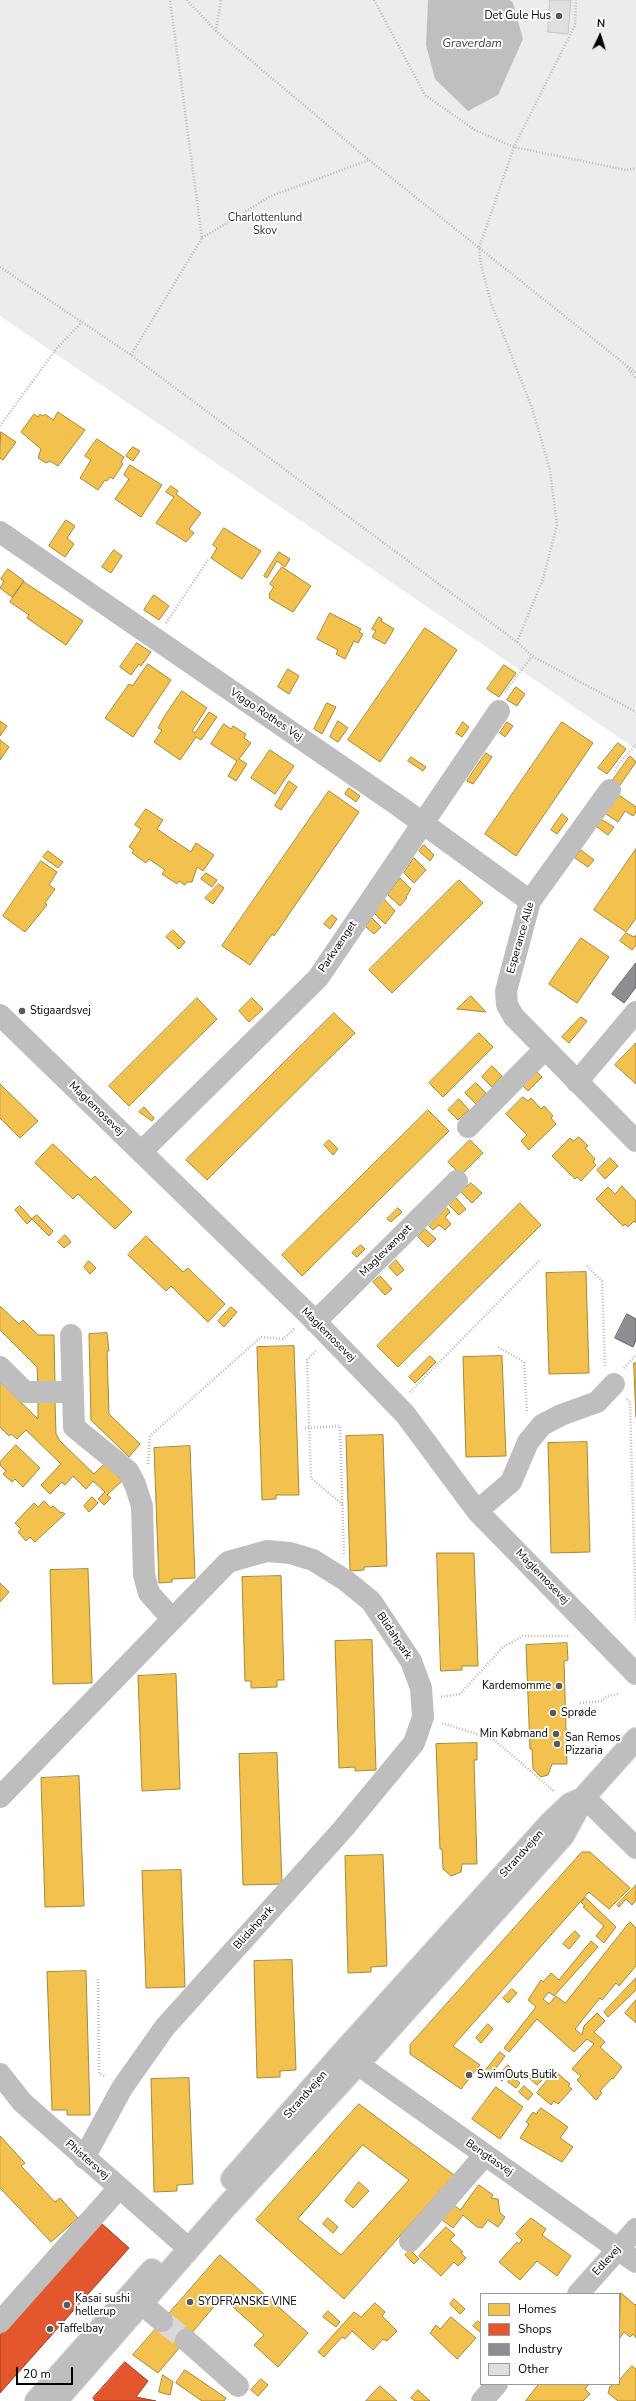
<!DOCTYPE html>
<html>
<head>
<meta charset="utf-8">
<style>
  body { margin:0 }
  #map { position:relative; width:636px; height:2401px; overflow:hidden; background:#fff; font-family:"Nunito Sans",sans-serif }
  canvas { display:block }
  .legend { position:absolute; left:480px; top:2293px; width:140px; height:92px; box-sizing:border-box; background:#fff; border:1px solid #999; margin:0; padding:5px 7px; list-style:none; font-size:12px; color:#000 }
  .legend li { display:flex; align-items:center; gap:8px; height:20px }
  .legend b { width:20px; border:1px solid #999 }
  .north { position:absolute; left:580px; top:16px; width:40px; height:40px; -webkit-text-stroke:3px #fff; paint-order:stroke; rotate:4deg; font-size:11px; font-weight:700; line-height:16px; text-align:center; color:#000 }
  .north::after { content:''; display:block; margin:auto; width:14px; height:18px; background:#000; clip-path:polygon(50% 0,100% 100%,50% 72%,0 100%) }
  .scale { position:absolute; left:16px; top:2367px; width:57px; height:18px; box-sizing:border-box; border:2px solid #000; border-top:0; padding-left:5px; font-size:12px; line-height:14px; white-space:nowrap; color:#000; -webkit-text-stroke:3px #fff; paint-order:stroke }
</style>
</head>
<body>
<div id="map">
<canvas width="636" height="2401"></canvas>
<ul class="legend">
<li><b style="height:11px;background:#f2c14e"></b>Homes</li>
<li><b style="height:11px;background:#e4572e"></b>Shops</li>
<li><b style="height:11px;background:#8d8d92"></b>Industry</li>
<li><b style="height:11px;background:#dfdfdf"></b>Other</li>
</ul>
<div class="north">N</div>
<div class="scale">20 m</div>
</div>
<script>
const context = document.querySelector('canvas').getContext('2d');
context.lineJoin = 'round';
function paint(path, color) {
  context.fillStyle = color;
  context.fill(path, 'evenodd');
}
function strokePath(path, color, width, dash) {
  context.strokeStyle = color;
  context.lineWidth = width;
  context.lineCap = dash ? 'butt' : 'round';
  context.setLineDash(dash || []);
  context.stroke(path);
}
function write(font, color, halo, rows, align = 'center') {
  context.font = font + ' "Nunito Sans",sans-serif';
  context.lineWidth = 4;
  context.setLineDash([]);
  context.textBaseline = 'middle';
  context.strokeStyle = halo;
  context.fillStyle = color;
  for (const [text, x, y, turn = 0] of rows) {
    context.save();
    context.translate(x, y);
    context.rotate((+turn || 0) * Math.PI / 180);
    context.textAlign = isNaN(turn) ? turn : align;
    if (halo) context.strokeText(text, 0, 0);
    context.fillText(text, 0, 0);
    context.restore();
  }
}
paint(new Path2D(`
  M0 0H636V749L0 316Z`), '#ececec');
paint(new Path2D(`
  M428 0H510L513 3 523 39 498 95 468 111 435 79 426 45Z`), '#bfbfbf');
const homes = new Path2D(`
  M58 412 85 430 58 466 50 461 46 463 38 458 41 449 21 432 34 414 38 417 40 414 43 416 45 414 53 420Z
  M1 432 16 442 3 460 0 458Z
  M97 439 124 457 121 462 123 464 113 479 110 477 107 481 105 480 98 490 80 478 91 460 85 456Z
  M133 447 140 451 133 461 126 456Z
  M130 465 162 485 141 517 115 499 129 479 124 475Z
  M171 486 178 491 176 494 201 513 189 529 194 533 186 542 156 523 174 497 166 492Z
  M66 520 75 526 67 538 74 544 65 557 49 546Z
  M224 528 261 551 242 579 211 558 217 548 213 545Z
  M114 550 122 556 111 573 102 567Z
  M279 552 290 559 285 567 277 561 267 578 264 576Z
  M282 567 311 586 293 612 269 598 270 596 269 594 274 587 270 584Z
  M8 569 24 581 12 597 0 588 4 581 1 579Z
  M24 582 83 621 66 645 27 618 29 615 10 602Z
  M154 595 169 606 159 620 144 610Z
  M330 613 361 629 359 632 363 634 358 643 354 641 345 659 336 654 338 650 317 639Z
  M379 617 382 619 381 621 394 629 385 644 372 637 376 631 372 629Z
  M425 628 457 650 380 762 348 740Z
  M137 643 151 652 141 666 139 664 131 675 120 667Z
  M148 664 171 680 133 737 105 718 129 684 132 686Z
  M504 665 516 673 499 697 487 689Z
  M288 669 299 676 289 694 278 687Z
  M516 687 525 694 517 706 507 700Z
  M182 691 207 708 192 731 195 733 209 712 217 717 201 740 196 737 180 760 154 742 162 730 158 728 164 717Z
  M327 703 336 707 322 734 314 729Z
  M0 721 7 726 0 736Z
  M338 721 348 728 338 742 330 737Z
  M463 722 469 727 462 737 456 733Z
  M507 722 513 726 505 737 500 733Z
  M562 722 593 743 516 856 485 834Z
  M224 724 231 729 233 726 246 734 244 738 251 743 239 759 247 764 236 781 228 776 237 761 211 744Z
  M0 740 9 747 0 760Z
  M618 743 626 749 607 774 598 768Z
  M270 750 294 766 275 794 251 778Z
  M486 753 492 757 473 784 467 781Z
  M630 756 636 762 620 785 613 780Z
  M411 757 426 767 423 771 408 761Z
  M289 781 297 787 281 810 275 806Z
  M349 788 360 796 356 802 345 794Z
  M329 791 359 812 274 936 272 934 250 965 222 946Z
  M619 795 636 807V812L633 816 625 811 618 822 606 814Z
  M146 809 163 820 157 829 191 852 196 843 214 855 203 871 197 867 192 882H187L185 885 179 881 177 884 162 874 165 870 149 859 146 863 132 853 134 850 129 847 141 829 135 825Z
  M562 814 568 819 557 834 551 830Z
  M602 820 614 827 608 835 597 827Z
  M424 845 434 855 430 861 419 851Z
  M636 849V918L626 932 594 910Z
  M581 850 594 860 588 867 575 858Z
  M48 851 63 862 58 868 43 857Z
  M414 858 426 870 414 883 404 873Z
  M41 861 57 872 49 885 55 889 45 903 47 905 25 932 3 916Z
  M206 873 217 880 212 887 201 879Z
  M400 878 411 889 406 897 407 898 400 906 388 895Z
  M459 880 483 903 392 993 369 970Z
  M219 884 224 888 213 904 205 898Z
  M384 899 395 911 385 924 375 914Z
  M332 915 337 919 330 929 324 924Z
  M372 918 381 927 374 934 366 927Z
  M173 930 185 942 179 949 166 937Z
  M626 933 634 937 636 935V945L632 950 620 941Z
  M581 938 609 957 577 1003 549 984Z
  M471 996 486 1012 457 1009Z
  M197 998 217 1019 129 1106 109 1086Z
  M252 998 263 1009 249 1022 239 1011Z
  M334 1013 355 1033 207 1180 186 1160Z
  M581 1017 587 1021 569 1043 562 1037Z
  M479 1033 493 1047 443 1097 429 1083Z
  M636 1043V1084L615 1065Z
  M492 1066 502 1076 492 1087 482 1077Z
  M536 1071 542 1077 528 1091 522 1085Z
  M476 1083 486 1093 476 1104 465 1093Z
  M0 1084 38 1121 20 1138 0 1118Z
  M523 1097 528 1101 531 1098 541 1109 544 1106 553 1116 551 1118 556 1124 529 1150 521 1141 527 1135 506 1114Z
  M459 1099 469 1110 458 1120 448 1110Z
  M144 1107 154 1118 152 1121 139 1112Z
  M428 1110 449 1131 302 1276 282 1255Z
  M579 1137 588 1146 585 1148 595 1159 593 1162 596 1165 581 1181 577 1177 575 1179 552 1156 570 1138 573 1141Z
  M329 1140 338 1149 333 1155 324 1145Z
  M470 1140 483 1153 461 1175 448 1162Z
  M53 1144 91 1180 95 1176 132 1212 115 1229 78 1194 73 1199 35 1163Z
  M610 1158 618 1166 605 1179 597 1170Z
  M471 1183 482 1193 472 1203 461 1192Z
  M622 1186 636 1201V1223L634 1221 628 1227 625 1224 623 1226 596 1199 608 1187 615 1194Z
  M456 1198 466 1209 459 1215 449 1205Z
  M520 1203 541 1225 398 1367 377 1346Z
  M20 1206 32 1219 27 1224 15 1210Z
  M398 1208 402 1212 391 1222 387 1219Z
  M447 1208 450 1212 445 1217 451 1224 445 1230 439 1225 433 1230 429 1226Z
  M37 1215 53 1231 49 1236 32 1219Z
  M425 1229 436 1239 428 1247 418 1237Z
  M65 1235 71 1242 64 1248 58 1242Z
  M146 1236 183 1272 188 1268 225 1304 208 1322 171 1286 166 1291 128 1255Z
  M361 1245 365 1249 357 1257 352 1253Z
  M396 1260 404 1270 397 1276 389 1267Z
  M89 1261 96 1268 90 1274 84 1267Z
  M586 1272 589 1373 549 1374 546 1273Z
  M380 1276 392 1289 385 1295 373 1282Z
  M0 1306 19 1324 23 1320 38 1335H54L55 1385 38 1386 37 1367 0 1330Z
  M231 1307 237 1312 224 1327 218 1321Z
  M107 1333 109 1351H107L109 1414 140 1444 129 1457 91 1420 89 1334Z
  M294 1346 299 1495H276V1499L262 1500 257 1347Z
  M430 1356 436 1362 415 1383 409 1377Z
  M502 1356 506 1456 466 1457 463 1357Z
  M634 1363H636V1417Z
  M0 1382 38 1419V1401H55L56 1434 60 1441 94 1474 105 1463 122 1481 107 1495 111 1498 104 1505 98 1499 105 1492 93 1481 86 1489 73 1476 65 1485 62 1482 50 1494 41 1485 61 1464 26 1430 17 1439 11 1434 9 1436 0 1427Z
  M383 1435 387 1566 364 1567V1570L350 1571 346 1436Z
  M587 1442 590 1552 551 1553 548 1443Z
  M16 1445 40 1468 23 1487 15 1479 12 1482 3 1474 6 1471 0 1465V1462Z
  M190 1446 195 1578 172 1579V1582L159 1583 154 1448Z
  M92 1497 98 1503 89 1512 84 1506Z
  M44 1501 51 1508 53 1506 61 1513 62 1512 65 1514 35 1542 30 1537 26 1541 18 1532 21 1529 15 1523 34 1503 38 1507Z
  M437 1553H474L478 1666H462V1670L441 1671Z
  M88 1569 92 1683 53 1684 50 1570Z
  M281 1576 284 1680H277V1687L251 1688V1681H245L242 1577Z
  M0 1583 9 1592 0 1602Z
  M372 1640 376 1770 355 1771V1767L339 1768 335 1641Z
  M567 1643 568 1660 564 1661 567 1764H552L548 1775 541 1777 533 1769 532 1749H530L526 1645Z
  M176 1674 180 1789 142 1791 138 1676Z
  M477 1743V1760H474L477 1864H462L461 1872 451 1876 443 1869 442 1849H440L436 1744Z
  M277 1753 282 1884 243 1885 239 1754Z
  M79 1776 84 1906 45 1907 41 1778Z
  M582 1852H590L630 1888 609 1909 589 1892 453 2046 480 2065 461 2089 410 2054V2045Z
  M383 1855 387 1966 371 1967V1972L348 1973 345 1856Z
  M181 1870 185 1987 146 1988 142 1871Z
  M636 1885V1900L632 1905 626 1899 619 1907 617 1905Z
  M586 1898 616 1927 604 1943 596 1936 604 1926 583 1907 585 1906 581 1902Z
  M630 1922 636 1928V1966L619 1986 616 1983 602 2000 600 1998 575 2029 582 2035 584 2026 597 2013 605 2021 594 2032 605 2042 600 2047 622 2067 613 2079 612 2078 600 2091 602 2093 596 2100 577 2080 581 2076 572 2069 594 2044 587 2039 574 2052 537 2019 509 2052 504 2048 536 2007 528 2000 541 1980 543 1982 551 1973 559 1980 591 1941 598 1947 554 1996 549 1992 543 1999 549 2004 556 1996 565 2003Z
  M575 1931 580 1936 569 1949 563 1944Z
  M292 1960 296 2070 280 2071V2077L257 2078 254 1961Z
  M86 1971 90 2115H67V2110H52L47 1972Z
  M636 1978V1990L608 2017 604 2012Z
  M512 1989 517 1993 508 2003 503 1998Z
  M636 2000V2023L625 2013Z
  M488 2024 493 2029 481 2043 476 2038Z
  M500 2052 505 2056 491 2075 486 2070Z
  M508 2065 513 2070 502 2081 497 2077Z
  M555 2071 570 2084 568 2086 572 2089 558 2104 554 2101 551 2105 537 2093Z
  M533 2073 542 2080 537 2085 529 2078Z
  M512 2077 520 2083 516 2088 508 2082Z
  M189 2078 193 2184 177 2185V2191L154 2192 151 2079Z
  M524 2086 533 2094 528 2100 519 2092Z
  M496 2087 523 2107 500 2139 472 2119Z
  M359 2104 454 2175 344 2299 256 2220ZM363 2145 409 2180 341 2255 298 2219Z
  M541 2108 568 2127 560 2138 573 2147 562 2162 520 2138 529 2124 526 2122 533 2112 536 2114Z
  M0 2136 25 2163 21 2166 55 2202 60 2198 78 2218 51 2242 0 2188Z
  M359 2182 369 2191 353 2208 345 2201Z
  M479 2185 493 2195 491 2198 498 2199 500 2213 505 2217 498 2227 488 2220 482 2228 477 2227 463 2215 453 2228 441 2219 453 2204 460 2210Z
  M328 2218 338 2227 333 2233 323 2224Z
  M531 2218 546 2229 542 2235 571 2256 557 2276 537 2261 520 2280 499 2262 517 2242 519 2244 522 2240 516 2234Z
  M446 2227 455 2235 450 2240 463 2252 461 2253 466 2258 458 2266 454 2262 441 2276 419 2256Z
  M410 2250 419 2259 414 2264 405 2255Z
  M220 2255 308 2333 278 2367 254 2345 264 2335 222 2297 158 2373 133 2355Z
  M621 2293 635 2305 636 2304V2338L633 2334 630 2337 624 2332 619 2339Z
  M454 2299 465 2309 460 2314 450 2304Z
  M375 2303 385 2312 382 2316 397 2331 387 2341 383 2339 373 2350 352 2331 345 2339 342 2337 324 2357 318 2352 354 2312 361 2317Z
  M328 2311 340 2322 336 2327 323 2317Z
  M451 2317 476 2338 457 2359 430 2333 436 2325 440 2329Z
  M478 2321 481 2324V2333L473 2326Z
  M632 2366 636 2369V2401H618L608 2393 610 2387 613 2384H619V2381Z
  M185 2370 226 2398 224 2401H202L176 2383Z
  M163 2375 173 2382 170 2395 159 2392Z
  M261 2379 268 2385 258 2396 251 2390Z
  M539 2384H589L585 2389 590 2394 583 2401H526Z
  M380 2386 397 2401H366Z
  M418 2390 430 2401H415L411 2398Z`);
paint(homes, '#f2c14e');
strokePath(homes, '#a98737', 1);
const shops = new Path2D(`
  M101 2223 129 2248 0 2393V2335Z
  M125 2362 148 2381 136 2397 156 2401H95L93 2398Z`);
paint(shops, '#e4572e');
strokePath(shops, '#a03d20', 1);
const industry = new Path2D(`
  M636 963V987L624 1003 612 994Z
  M627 1314 636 1319V1340L633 1347 615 1338Z`);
paint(industry, '#8d8d92');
strokePath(industry, '#636366', 1);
const building = new Path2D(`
  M550 0H571L568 34 548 32Z`);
paint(building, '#dfdfdf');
strokePath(building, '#c7c7c7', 1);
strokePath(new Path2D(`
  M162 2321 186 2340`), '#d9d9d9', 22, [22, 11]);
const major = new Path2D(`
  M232 2179 342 2053 550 1823 570 1804 579 1800
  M36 2401 152 2270
  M56 2401 225 2208 358 2064 563 1836 584 1797 636 1739`);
strokePath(major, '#dbdbdb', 24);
strokePath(new Path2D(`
  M187 0 216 31 369 160 636 373
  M374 0 425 95 475 130 514 147 626 170 636 168
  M216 31 221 0
  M202 238 271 196 369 160
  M0 267 131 355 517 642 532 656 636 712
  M131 355 202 238 170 0
  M627 367 636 379
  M0 426 57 348 82 322
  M166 623 208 560
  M517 642 543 579 557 525 550 470 532 408 491 303 481 265 479 248 514 147 575 25 576 0
  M505 692 532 656
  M615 771 619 763 636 745
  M587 1266 602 1281 605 1367
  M498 1347 524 1362 527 1411
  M316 1351 307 1360 311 1478 343 1505
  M624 1368 636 1355
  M410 1392 540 1260
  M627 1399 630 1402 636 1622
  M305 1428 340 1426 344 1556
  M148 1464 150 1436 261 1337 283 1339 295 1328
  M441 1697 460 1694 503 1647 523 1636H570
  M580 1703 602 1701 607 1696 619 1694
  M442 1723 493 1739 555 1792
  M98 1979 99 2073 106 2077`), '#b9b9b9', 2.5, [1, 2]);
strokePath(new Path2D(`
  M0 532 399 806 530 901
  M610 790 530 901 506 991 507 1005 514 1017 636 1141
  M0 1015 309 1315 405 1414 477 1511 636 1674
  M577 1082 636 1012
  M468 1127 545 1049
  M141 1152 318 978 499 711
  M315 1322 457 1181
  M71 1335 74 1427 128 1471 135 1484 142 1506 144 1575 149 1593 172 1619
  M0 1367 25 1392H73
  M477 1511 511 1482 528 1442 542 1425 561 1415 597 1402 614 1384
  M0 1797 228 1562 267 1551 290 1553 313 1560 345 1580 371 1601 411 1661 421 1688 423 1717 414 1743 343 1829 165 2027 122 2088 84 2158
  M584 1797 636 1848
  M342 2053 636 2262
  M0 2074 22 2102 179 2240
  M410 2241 485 2155
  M578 2294 636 2229
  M142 2304 162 2321
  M0 2322 119 2188
  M186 2340 238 2386
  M482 2401 497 2384`), '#bebebe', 22);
strokePath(major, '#bebebe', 22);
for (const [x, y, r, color] of [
  [559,16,4,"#595959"],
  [22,1011,4,"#595959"],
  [559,1686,4,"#595959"],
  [553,1713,4,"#595959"],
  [556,1734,4,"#595959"],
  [557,1744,4,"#595959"],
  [469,2075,4,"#595959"],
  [190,2302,4,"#595959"],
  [67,2305,4,"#595959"],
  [50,2329,4,"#595959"]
]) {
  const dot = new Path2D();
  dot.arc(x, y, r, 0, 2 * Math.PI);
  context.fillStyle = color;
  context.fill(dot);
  strokePath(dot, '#fff', 1.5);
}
write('11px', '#000', '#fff', [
  ["Det Gule Hus",551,16,"right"],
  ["Stigaardsvej",30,1011],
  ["Kardemomme",551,1686,"right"],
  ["Sprøde",561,1713],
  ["Min Købmand",548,1734,"right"],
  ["San Remos",565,1738],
  ["Pizzaria",565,1751],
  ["SwimOuts Butik",477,2075],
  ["Kasai sushi",75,2299],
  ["hellerup",75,2312],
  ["SYDFRANSKE VINE",198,2302],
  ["Taffelbay",58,2329]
], 'left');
write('11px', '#333', '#fff', [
  ["Charlottenlund",265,218],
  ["Skov",265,231]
]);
write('11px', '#000', '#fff', [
  ["Viggo Rothes Vej",266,715,34],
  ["Esperance Alle",521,938,-74],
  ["Parkvænget",338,947,-56],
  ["Maglemosevej",96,1109,44],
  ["Maglevænget",386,1251,-45],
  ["Maglemosevej",328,1335,45],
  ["Maglemosevej",542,1577,46],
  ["Blidahpark",394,1636,56],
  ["Strandvejen",522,1854,-48],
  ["Blidahpark",254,1928,-48],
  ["Strandvejen",306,2095,-49],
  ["Bengtasvej",489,2158,35],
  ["Phistersvej",87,2160,41],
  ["Edlevej",607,2261,-48]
]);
write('italic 12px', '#444', '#fff', [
  ["Graverdam",472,44]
]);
</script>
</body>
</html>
